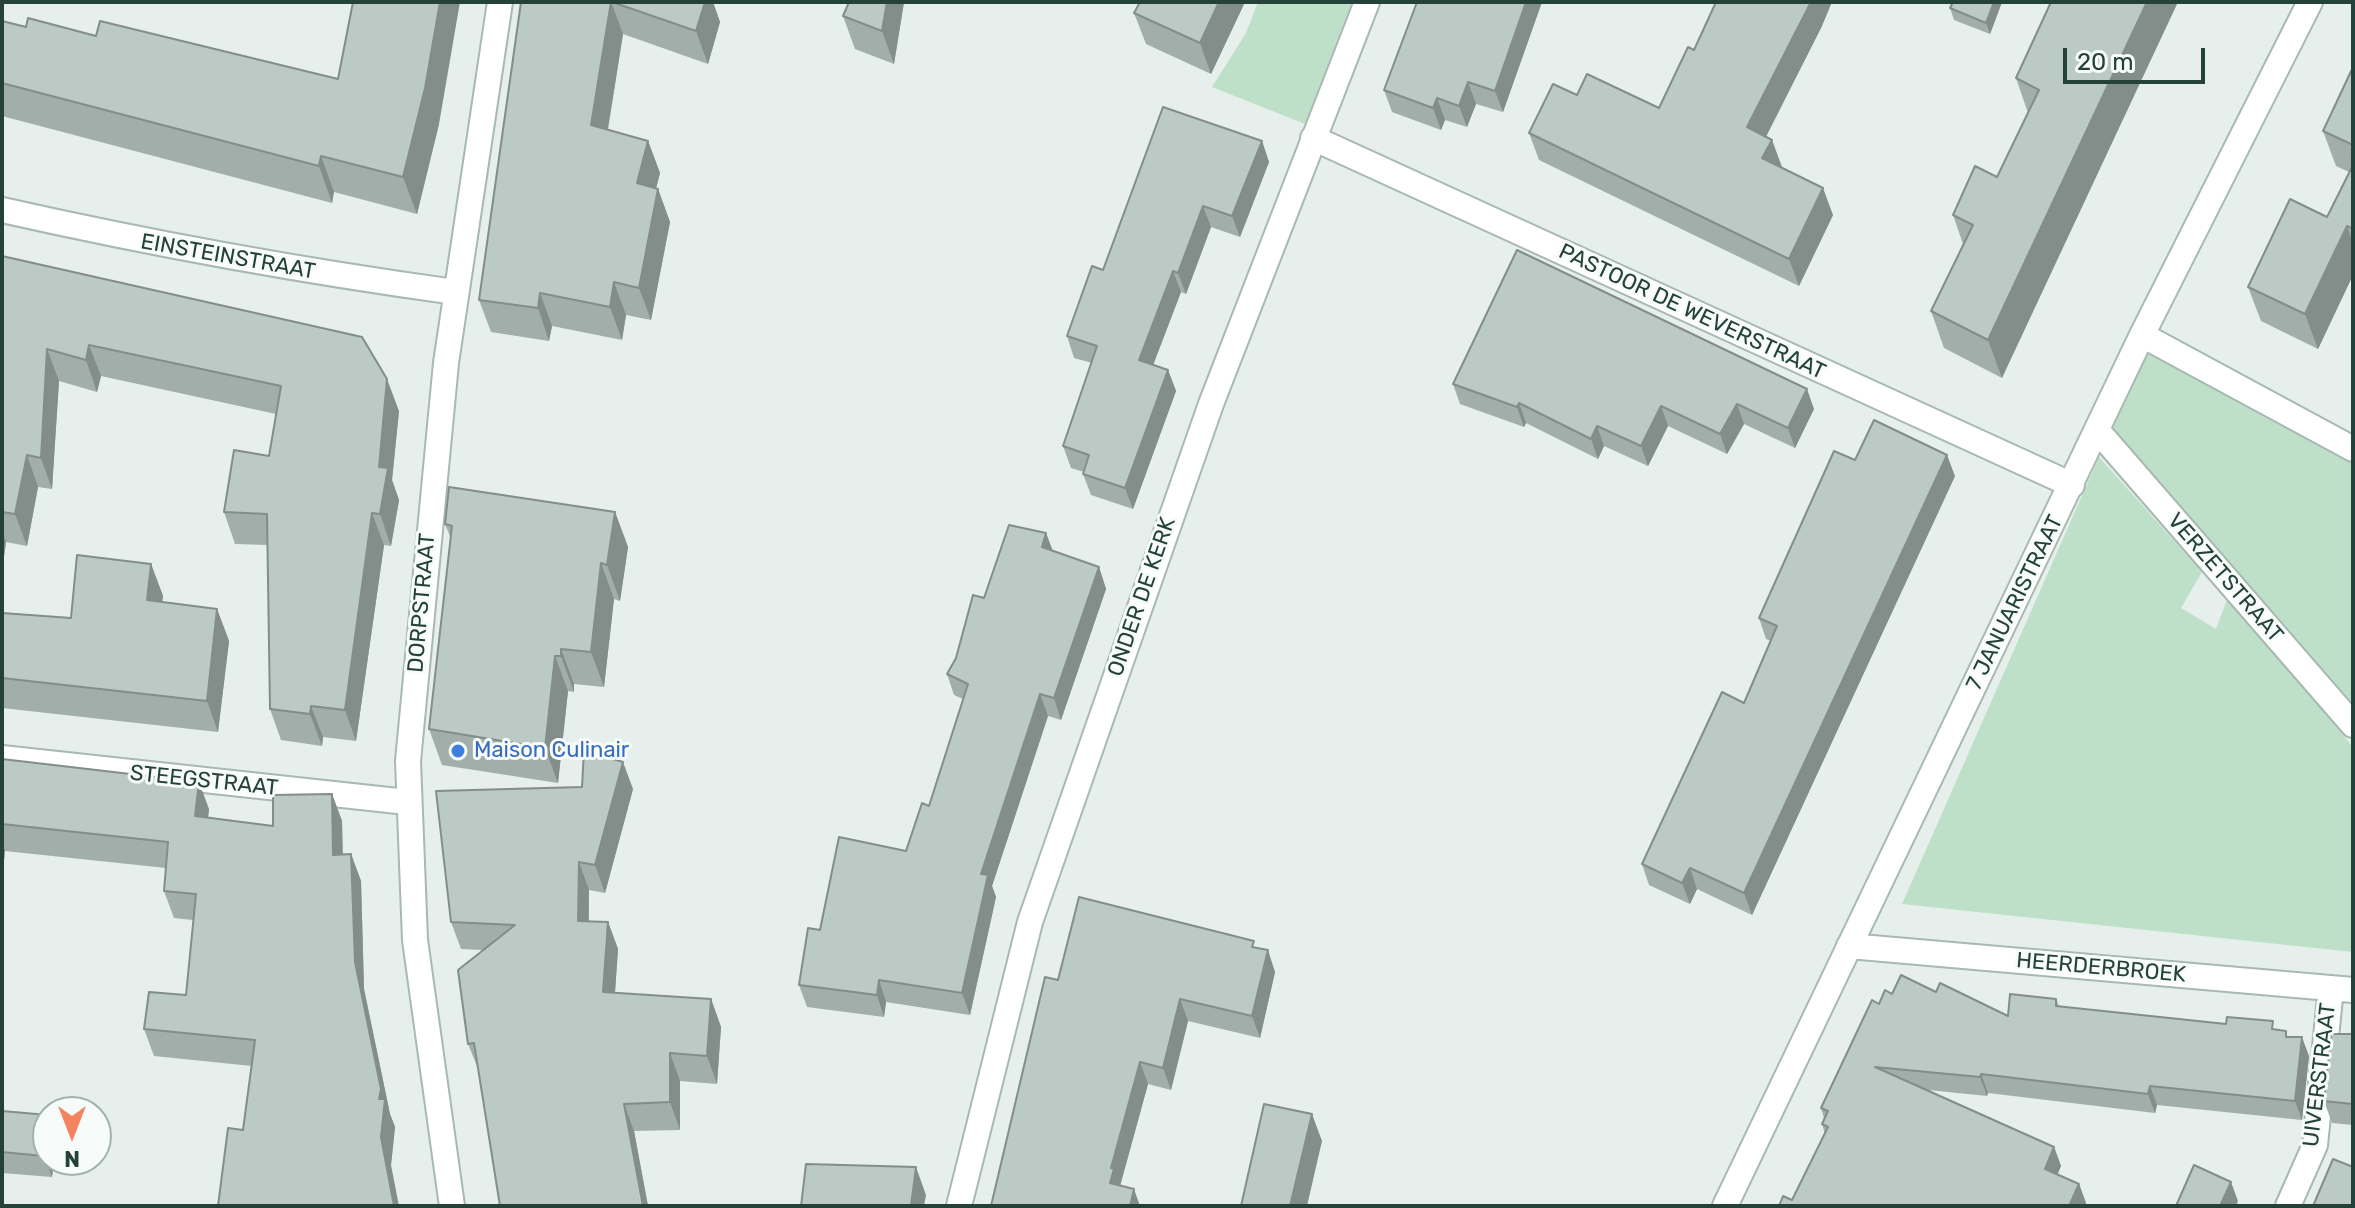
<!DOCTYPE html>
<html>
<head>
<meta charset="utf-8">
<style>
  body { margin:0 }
  #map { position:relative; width:2355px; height:1208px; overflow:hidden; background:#e6efeb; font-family:Rubik,sans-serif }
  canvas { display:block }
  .frame { position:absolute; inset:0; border:4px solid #24423a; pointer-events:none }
  .north { position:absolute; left:32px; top:1096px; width:80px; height:80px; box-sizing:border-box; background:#f7fbf9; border:2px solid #a3b1ad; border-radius:50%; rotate:180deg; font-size:22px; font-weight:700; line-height:32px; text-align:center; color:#24423a }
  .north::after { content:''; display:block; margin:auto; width:28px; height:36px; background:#f4845f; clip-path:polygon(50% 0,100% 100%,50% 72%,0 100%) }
  .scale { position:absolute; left:2063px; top:48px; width:142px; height:36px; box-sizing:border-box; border:4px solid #24423a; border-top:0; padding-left:10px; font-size:24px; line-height:28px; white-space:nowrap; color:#24423a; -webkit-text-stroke:6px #f7fbf9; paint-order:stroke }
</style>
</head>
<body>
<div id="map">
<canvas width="2355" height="1208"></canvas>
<div class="frame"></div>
<div class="north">N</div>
<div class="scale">20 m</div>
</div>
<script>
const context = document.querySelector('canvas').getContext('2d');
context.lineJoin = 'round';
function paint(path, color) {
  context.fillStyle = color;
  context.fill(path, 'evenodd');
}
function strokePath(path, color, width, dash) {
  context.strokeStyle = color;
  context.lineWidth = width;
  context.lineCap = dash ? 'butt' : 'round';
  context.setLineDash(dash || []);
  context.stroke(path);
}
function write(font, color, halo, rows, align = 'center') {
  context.font = font + ' Rubik,sans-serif';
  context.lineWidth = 6;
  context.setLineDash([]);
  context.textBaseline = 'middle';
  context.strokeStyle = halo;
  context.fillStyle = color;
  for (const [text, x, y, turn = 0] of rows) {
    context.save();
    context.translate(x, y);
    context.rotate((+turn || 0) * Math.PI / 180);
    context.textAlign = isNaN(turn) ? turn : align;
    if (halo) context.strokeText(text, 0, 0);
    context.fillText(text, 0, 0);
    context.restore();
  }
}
paint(new Path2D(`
  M1258 2H1352L1305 124 1212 87 1246 33Z
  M2147 353 2353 463V707L2111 432Z
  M2099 457 2202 572 2181 608 2216 629 2228 597 2353 747V952L1902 904Z`), '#bfe0c8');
const street = new Path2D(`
  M1313 138 2072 485
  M2 210C153 244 302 271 455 292
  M2142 335 2353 449
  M2097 430 2353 725
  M2 758 407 802
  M1849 946 2353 990
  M452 1206 415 940 408 761 446 363 500 2
  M959 1206 1030 922 1211 404 1367 2
  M1725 1206 2142 335 2310 2
  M2288 1206 2315 1145 2331 988`);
strokePath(street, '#a8b8b2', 28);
strokePath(street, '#fff', 24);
paint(new Path2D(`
  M521 2H713L720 22 708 64 623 34 608 130 648 141 660 173 656 188 658 189 670 222 651 320 626 315 622 340 552 326 549 341 491 332 479 300Z
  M904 2 894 64 855 49 843 16Z
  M1140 2H1245L1211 74 1146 44 1134 13Z
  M1542 2 1503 112 1476 104 1467 127 1445 120 1441 130 1392 112 1384 90Z
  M1953 2H2002L1990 34 1954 20 1950 8Z
  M2051 2 2002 378 1944 348 1931 311 1963 244 1953 215 1997 177 2028 113 2016 78Z
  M2 21 439 124 417 214 334 192 332 203 2 116Z
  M1822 26 1766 137 1772 140 1781 168 1833 215 1799 286 1539 160 1529 133 1577 95 1659 108 1694 50Z
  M2353 67V275L2318 349 2261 321 2248 287 2327 217 2349 172 2336 166 2323 131Z
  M1262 141 1269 162 1240 237 1211 227 1186 294 1181 292 1153 365 1168 370 1176 391 1133 509 1091 495 1083 474 1084 472 1071 468 1063 446 1092 363 1074 358 1067 336 1103 270Z
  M2 256 399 411 392 480 399 500 391 546 384 545 356 741 323 737 322 746 281 740 270 709 267 545 235 544 224 512 269 456 276 414 101 376 97 392 59 381 52 489 38 487 27 546 6 542 2 570Z
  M1453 384 1814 409 1795 448 1744 424 1727 454 1668 426 1648 466 1604 446 1598 459 1526 423 1524 427 1460 404Z
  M1855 460 1955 476 1752 915 1697 889 1690 904 1649 885 1642 864 1744 703 1771 641 1766 639 1759 618Z
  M615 512 628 547 620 601 614 599 604 687 574 684V692L568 691 558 783 442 765 429 729 451 539 445 524Z
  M1046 533 1053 551 1099 567 1106 589 1061 720 1048 716 992 886 996 897 970 1015 886 1002 884 1017 807 1007 799 985 820 930 906 851 929 806 963 699 954 695 947 674 956 658 984 598Z
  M151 564 163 596 162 602 217 609 229 641 218 732 2 708V613L71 618Z
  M2 759 209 809 208 818 273 826 332 794 342 821 343 854H351L361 881 364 989 390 1114 395 1127 391 1165 243 1130 252 1066 154 1056 144 1029 186 995 193 920 174 918 164 891 166 868 5 851 2 879Z
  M633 789 605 893 589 890V921L608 922 618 949 615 993 711 999 721 1027 717 1084 680 1081V1130L634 1131 648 1206H500L479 1071 468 1044 482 950 461 949 451 922Z
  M1275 972 1260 1038 1188 1021 1171 1090 1148 1084 1120 1186 991 1206 1058 980Z
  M1936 992 2008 1016 2056 999 2059 1006 2289 1037 2309 1056 2302 1120 2157 1105 2155 1113 1988 1093 1987 1096 1928 1090 2054 1147 2061 1166 2057 1174 2079 1184 2086 1203 2085 1206H1779L1792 1200 1825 1134 1822 1124 1824 1118 1821 1108 1879 1004 1892 994Z
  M2353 1034V1125L2332 1123 2324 1101Z
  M2 1111 48 1160H54L52 1177 2 1173Z`), '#a1aea9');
paint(new Path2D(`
  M440 2H460L439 124 417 214 403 177Z
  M611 2 623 34 603 158 591 125Z
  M705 2H713L720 22 708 64 696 31Z
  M887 2H904L894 64 882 31Z
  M1219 2H1245L1211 74 1200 43Z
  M1526 2H1542L1503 112 1495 91Z
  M1811 2H1832L1822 26 1757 154 1747 127Z
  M1994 2H2002L1990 34 1986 23Z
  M2147 2H2178L2002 378 1988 340Z
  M1468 82 1476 104 1467 127 1459 106Z
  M1437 98 1445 120 1441 130 1433 108Z
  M1772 140 1782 167 1772 185 1762 158Z
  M648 141 660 173 649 216 637 183Z
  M1262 141 1269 162 1240 237 1232 216Z
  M321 156 334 192 332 203 319 166Z
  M1823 188 1833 215 1799 286 1789 259Z
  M658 189 670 222 651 320 639 288Z
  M1203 206 1211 227 1186 294 1178 273Z
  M2347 226 2353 243V275L2318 349 2305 314Z
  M1173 271 1181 292 1147 381 1139 360Z
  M614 282 626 315 622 340 610 307Z
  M540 293 552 326 549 341 538 308Z
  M89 345 101 376 97 392 86 360Z
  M47 349 59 381 52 489 41 458Z
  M1168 370 1176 391 1133 509 1125 488Z
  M387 379 399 411 392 480 399 500 391 546 380 514 379 467Z
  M1807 389 1814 409 1795 448 1788 428Z
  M1519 403 1526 423 1524 427 1517 407Z
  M1737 404 1744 424 1727 454 1720 434Z
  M1661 406 1668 426 1648 466 1641 446Z
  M1597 426 1604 446 1598 459 1591 439Z
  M27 455 38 487 27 546 15 514Z
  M1947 455 1955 476 1752 915 1744 893Z
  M615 512 628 547 620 601 607 565Z
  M372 513 384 545 356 741 345 710Z
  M2 530 6 542 2 570Z
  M1046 533 1054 555 1042 547Z
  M601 563 614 599 604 687 591 652Z
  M151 564 163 596 158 632 147 600Z
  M1099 567 1106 589 1061 720 1054 698Z
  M217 609 229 641 218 732 207 701Z
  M561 649 574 684V692L561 656Z
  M555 656 568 691 558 783 545 748Z
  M1040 694 1048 716 992 886 996 897 970 1015 962 993 981 874Z
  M311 706 323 737 322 746 310 714Z
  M623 762 633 789 605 893 595 865Z
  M199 782 209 809 205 844 195 816Z
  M332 794 342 821 343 882 333 855Z
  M2 842 5 851 2 879Z
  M351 854 361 881 364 989 390 1114 395 1127 391 1165 399 1206H394L381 1137 355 962Z
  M579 862 589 890 588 948 578 921Z
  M1690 868 1697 889 1690 904 1682 883Z
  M608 922 618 949 613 1020 603 992Z
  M1268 950 1275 972 1260 1038 1252 1016Z
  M879 980 886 1002 884 1017 877 995Z
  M711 999 721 1027 717 1084 707 1056Z
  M1180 999 1188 1021 1171 1090 1163 1068Z
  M2302 1037 2309 1056 2302 1120 2295 1101Z
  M670 1053 680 1081V1130L670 1102Z
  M1140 1062 1148 1084 1120 1186 1110 1183 1111 1168Z
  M1981 1074 1988 1093 1987 1096 1980 1077Z
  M2150 1086 2157 1105 2155 1113 2148 1094Z
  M624 1104 634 1131 648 1206H643Z
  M1312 1114 1322 1141 1307 1206H1290Z
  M48 1115V1160H54L52 1177 44 1156Z
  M2054 1147 2061 1166 2052 1188 2045 1169Z
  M916 1167 926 1195 924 1206H911Z
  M2231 1182 2238 1201 2236 1206H2220Z
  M2079 1184 2086 1203 2085 1206H2069Z
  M1134 1189 1140 1206H1130Z`), '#838d89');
const building = new Path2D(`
  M353 2H440L425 88 403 177 321 156 319 166 2 83V21L26 27 28 18 96 36 100 21 338 79Z
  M521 2H611L591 125 648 141 637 183 658 189 639 288 614 282 610 307 540 293 538 308 479 300Z
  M612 2H705L696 31Z
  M849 2H887L882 31 843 16Z
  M1140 2H1219L1200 43 1134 13Z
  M1417 2H1526L1495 91 1468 82 1459 106 1437 98 1433 108 1384 90Z
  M1716 2H1811L1747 127 1772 140 1762 158 1823 188 1789 259 1529 133 1553 84 1577 95 1587 74 1659 108 1688 47 1694 50Z
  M1953 2H1994L1986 23 1950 8Z
  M2051 2H2147L1988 340 1931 311 1973 225 1953 215 1975 166 1997 177 2039 90 2016 78Z
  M2353 67V145L2323 131Z
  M1163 107 1262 141 1232 216 1203 206 1178 273 1173 271 1139 360 1168 370 1125 488 1083 474 1089 455 1063 446 1097 346 1067 336 1092 266 1103 270Z
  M2353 165V229L2347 226 2305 314 2248 287 2290 199 2327 217Z
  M1517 250 1807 389 1788 428 1737 404 1720 434 1661 406 1641 446 1597 426 1591 439 1519 403 1517 407 1453 384Z
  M2 256 362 337 387 379 379 467 388 468 380 514 372 513 345 710 311 706 310 714 270 709 267 514 224 512 234 450 269 456 281 386 89 345 86 360 47 349 41 458 27 455 15 514 2 512Z
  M1874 420 1947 455 1744 893 1690 868 1682 883 1642 864 1722 692 1744 703 1777 626 1759 618 1834 451 1855 460Z
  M449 487 615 512 607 565 601 563 591 652 561 649V656H555L545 748 429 729 452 526 445 524Z
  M1009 525 1046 533 1042 547 1099 567 1054 698 1040 694 981 874 988 875 962 993 879 980 877 995 799 985 808 928 820 930 839 837 906 851 922 803 929 806 968 684 947 674 956 658 973 595 984 598Z
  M77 555 151 564 147 600 217 609 207 701 2 678V613L71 618Z
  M584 750 623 762 595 865 579 862 578 921 608 922 603 992 711 999 707 1056 670 1053V1102L624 1104 643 1206H500L474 1043 468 1044 458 970 515 925 451 922 436 791 582 787Z
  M2 759 199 782 195 816 273 826V795L332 794 333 855 351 854 355 962 381 1089 379 1099H385L381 1137 394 1206H218L228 1128 243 1130 255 1040 144 1029 149 992 186 995 196 894 164 891 168 842 2 824Z
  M1079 897 1254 941 1252 947 1268 950 1252 1016 1180 999 1163 1068 1140 1062 1111 1168 1114 1169 1110 1183 1134 1189 1130 1206H991L1045 977 1058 980Z
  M1901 975 1936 992 1940 983 2008 1016 2010 994 2056 999V1006L2226 1024 2227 1017 2273 1021 2272 1029 2286 1031V1037H2302L2295 1101 2150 1086 2148 1094 1981 1074 1980 1077 1875 1067 2054 1147 2045 1169 2079 1184 2069 1206H1779L1783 1196 1792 1200 1828 1127 1822 1124 1828 1111 1821 1108 1872 1000 1879 1004 1885 990 1892 994Z
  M2331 1034H2353V1104L2324 1101Z
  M1264 1104 1312 1114 1290 1206H1241Z
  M2 1111 48 1115 44 1156 2 1152Z
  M2333 1159 2353 1167V1206H2313Z
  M806 1164 916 1167 911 1206H801Z
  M2194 1165 2231 1182 2220 1206H2176Z`);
paint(building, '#bbcac4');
strokePath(building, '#838d89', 2);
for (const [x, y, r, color] of [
  [458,751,8,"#3f7fe0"]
]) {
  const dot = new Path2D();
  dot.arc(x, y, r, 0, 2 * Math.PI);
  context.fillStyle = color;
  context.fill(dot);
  strokePath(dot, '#f7fbf9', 3);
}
write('22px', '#24423a', '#f7fbf9', [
  ["EINSTEINSTRAAT",228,257,10],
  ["PASTOOR DE WEVERSTRAAT",1692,312,25],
  ["VERZETSTRAAT",2225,578,49],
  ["ONDER DE KERK",1142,597,-71],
  ["DORPSTRAAT",422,603,-85],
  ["7 JANUARISTRAAT",2015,603,-64],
  ["STEEGSTRAAT",204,781,6],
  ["HEERDERBROEK",2101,968,5],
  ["UIVERSTRAAT",2320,1075,-83]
]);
write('22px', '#366cbe', '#f7fbf9', [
  ["Maison Culinair",474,751]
], 'left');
</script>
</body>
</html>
